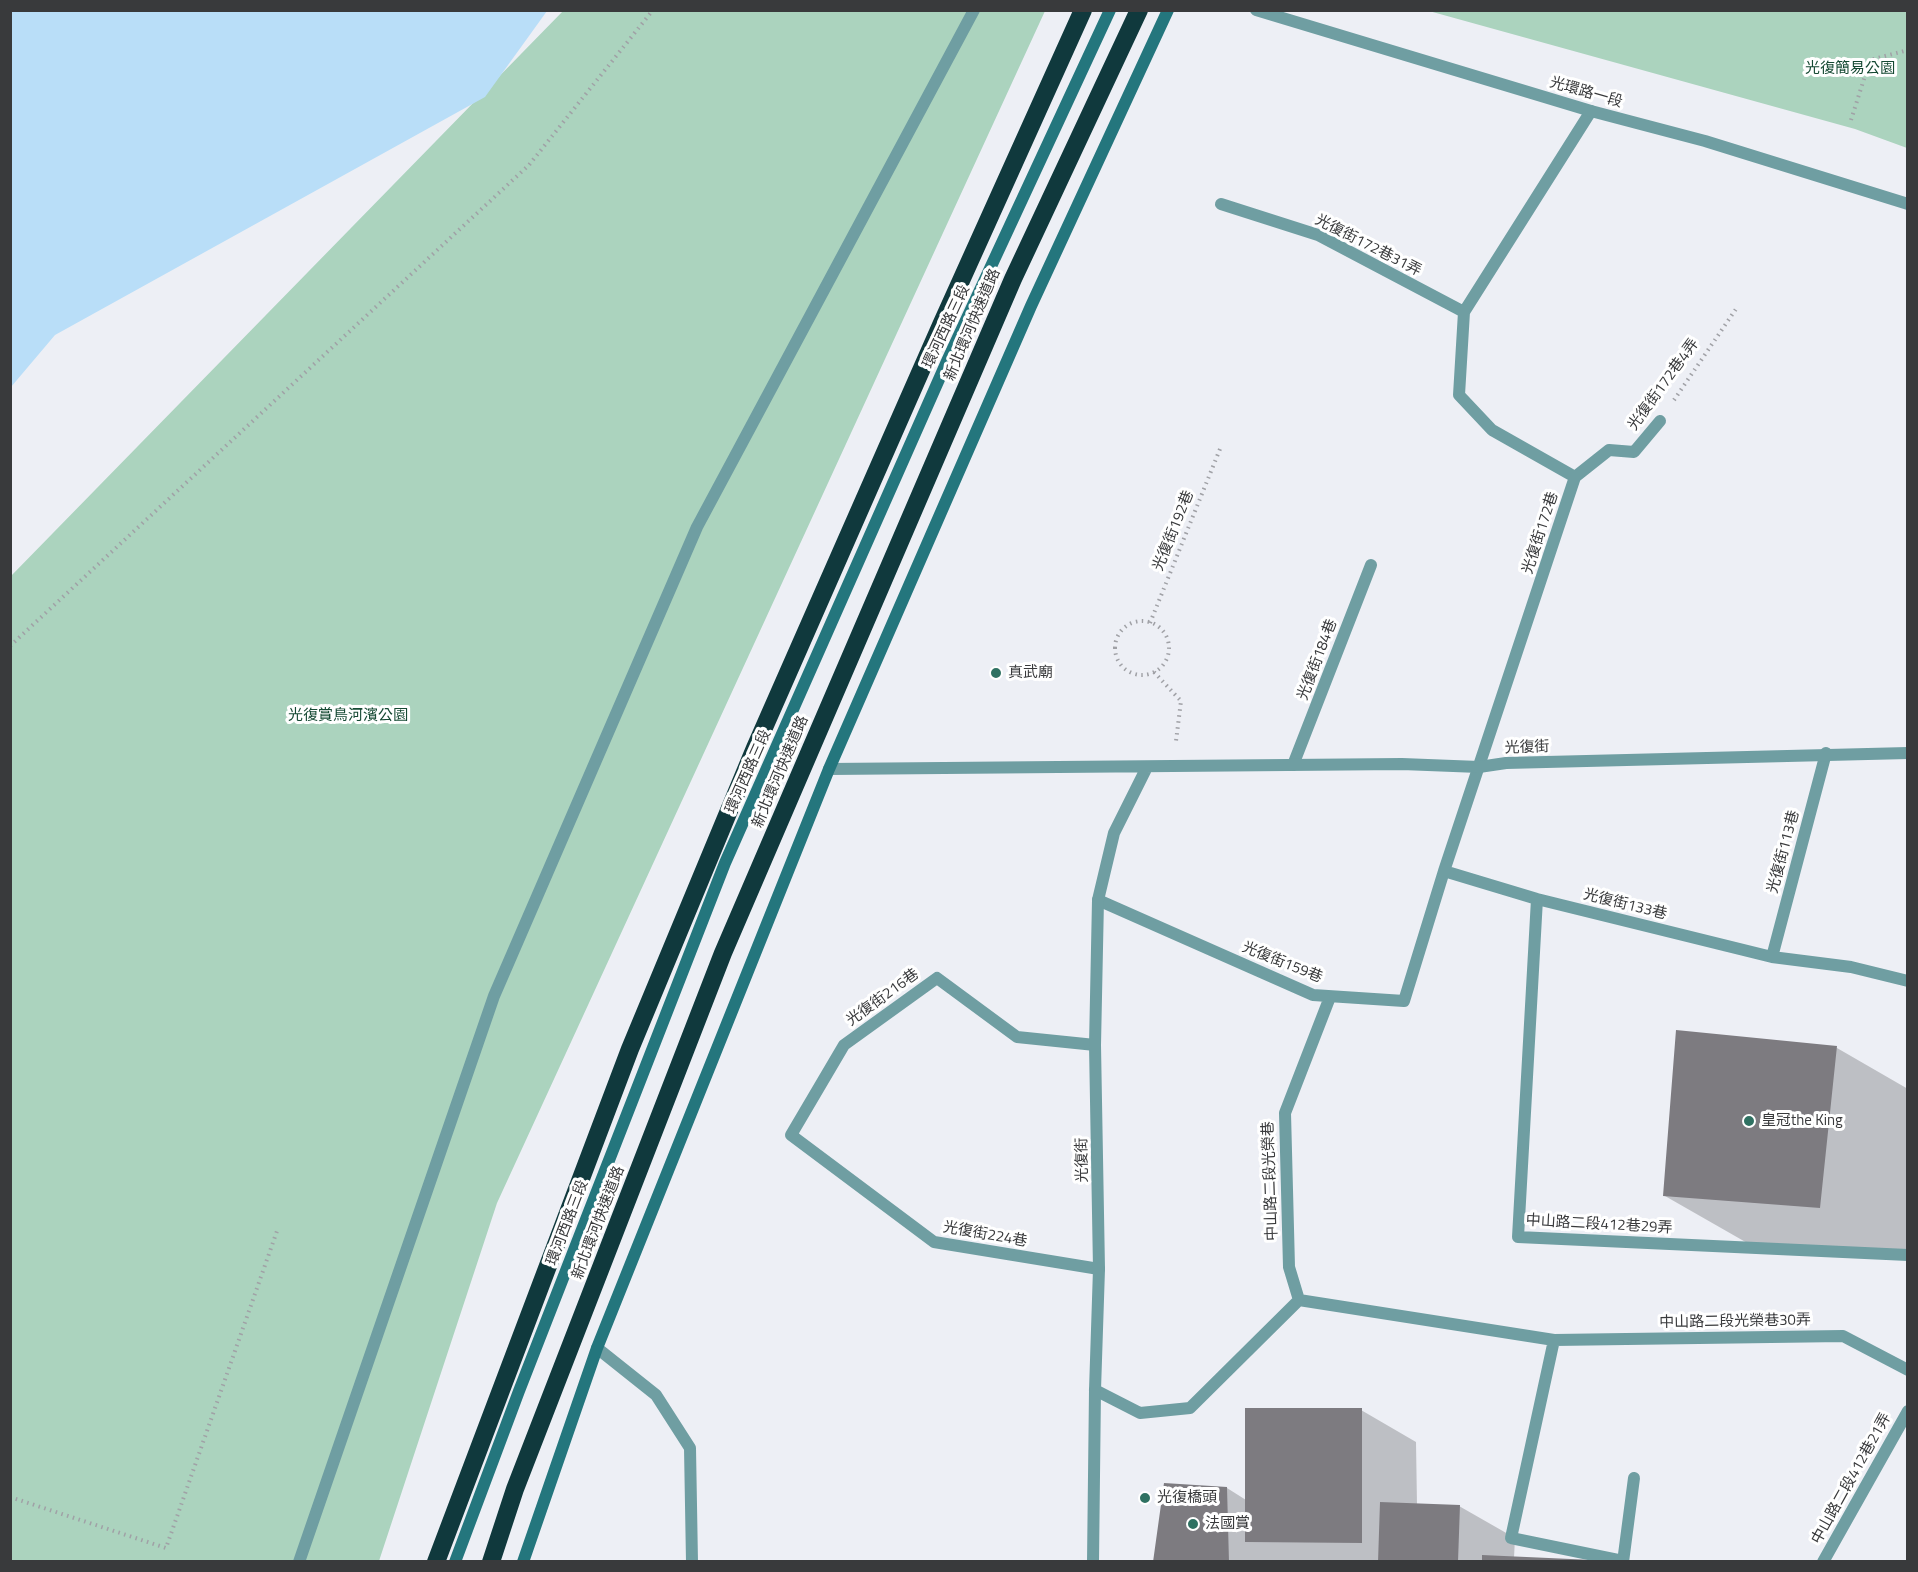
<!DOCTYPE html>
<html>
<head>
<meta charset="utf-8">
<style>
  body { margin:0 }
  #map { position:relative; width:1918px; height:1572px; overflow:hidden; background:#edeff5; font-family:"Titillium Web",sans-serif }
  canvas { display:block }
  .frame { position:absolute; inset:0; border:12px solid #393a3c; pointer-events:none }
</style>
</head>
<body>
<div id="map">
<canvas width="1918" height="1572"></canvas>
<div class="frame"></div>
</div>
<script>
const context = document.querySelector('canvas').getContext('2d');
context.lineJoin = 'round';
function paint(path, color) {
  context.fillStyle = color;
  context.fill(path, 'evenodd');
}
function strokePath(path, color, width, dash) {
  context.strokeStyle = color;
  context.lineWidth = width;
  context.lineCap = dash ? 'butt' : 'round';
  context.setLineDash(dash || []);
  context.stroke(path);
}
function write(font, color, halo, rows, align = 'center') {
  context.font = font + ' "Titillium Web","Noto Sans TC",sans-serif';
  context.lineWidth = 6;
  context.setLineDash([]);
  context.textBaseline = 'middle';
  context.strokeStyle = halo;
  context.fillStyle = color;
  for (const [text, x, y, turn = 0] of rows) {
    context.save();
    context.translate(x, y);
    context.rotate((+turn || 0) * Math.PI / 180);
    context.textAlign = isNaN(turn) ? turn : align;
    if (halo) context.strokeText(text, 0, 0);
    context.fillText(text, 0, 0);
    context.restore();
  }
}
paint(new Path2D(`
  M563 11H1045L497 1203 379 1561H11L10 577Z
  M1429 11H1907V148L1855 129Z`), '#abd3be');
paint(new Path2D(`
  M11 10H547V11L485 97 55 335 11 387Z`), '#b9def8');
paint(new Path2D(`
  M1678 1031 1837 1048 1908 1089V1259L1756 1248 1665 1196Z
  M1361 1410 1416 1442 1417 1505 1459 1506 1515 1538 1514 1558 1599 1562H1154L1227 1488 1246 1500Z`), '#0003');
paint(new Path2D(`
  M1676 1030 1837 1046 1820 1208 1663 1196Z
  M1245 1408H1362V1543L1245 1542Z
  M1164 1483 1227 1487 1229 1562H1153Z
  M1380 1502 1460 1505 1458 1562H1378Z
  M1482 1555 1593 1560V1562H1482Z`), '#7d7b80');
strokePath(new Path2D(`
  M1851 120 1870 60 1908 50
  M1674 400 1736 309
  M1115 648a27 27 0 1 1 54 0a27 27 0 1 1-54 0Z
  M1150 623 1220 449
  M10 646 529 165 653 10
  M1154 672 1181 701 1176 741
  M10 1497 166 1548 277 1231`), '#a0a1a6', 4, [1.5, 4.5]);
strokePath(new Path2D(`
  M1591 111 1464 312 1459 395 1492 430 1575 477 1444 871 1537 899 1772 957 1851 967 1908 981
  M1221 204 1318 235 1464 312
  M1575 477 1609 450 1634 452 1660 421
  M1293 765 1371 565
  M1537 899 1518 1237 1908 1255
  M1098 900 1313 995 1404 1001 1444 871
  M1772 957 1826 753
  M1095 1045 1017 1037 937 978 844 1045 791 1135 934 1242 1099 1269
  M1299 1300 1554 1340 1843 1336 1908 1370
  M1299 1300 1289 1267 1285 1113 1330 997
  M1554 1340 1511 1538 1623 1561
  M597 1348 656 1395 690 1448 692 1562
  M1095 1390 1140 1413 1190 1408 1299 1300
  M299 1562 494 996 697 527 974 10
  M1623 1562 1634 1478
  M1823 1562 1908 1411`), '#6f9ea2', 12);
strokePath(new Path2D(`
  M1256 10 1591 111 1705 141 1908 204
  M829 769 1402 764 1479 767 1506 763 1908 753
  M1093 1562 1095 1390 1099 1269 1095 1045 1098 900 1114 833 1147 767`), '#6f9ea2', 12);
strokePath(new Path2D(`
  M455 1562 519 1391 725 863 948 359 1110 10
  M523 1562 597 1348 829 769 1031 306 1168 10`), '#24767d', 12);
strokePath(new Path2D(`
  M436 1562 630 1049 755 748 941 325 1083 10
  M491 1562 515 1489 723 953 1013 279 1139 10`), '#10393d', 18);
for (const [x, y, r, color] of [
  [996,673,6,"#2f7162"],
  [1749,1121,6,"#2f7162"],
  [1145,1498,6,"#2f7162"],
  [1193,1524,6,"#2f7162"]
]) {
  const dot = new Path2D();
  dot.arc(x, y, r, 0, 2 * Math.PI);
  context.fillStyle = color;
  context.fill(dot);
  strokePath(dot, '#fff', 2);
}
write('15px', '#154933', '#fff', [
  ["光復簡易公園",1850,69],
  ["光復賞鳥河濱公園",348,716]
]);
write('15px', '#393a3c', '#fff', [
  ["光環路一段",1586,93,16],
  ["光復街172巷31弄",1368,246,27],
  ["新北環河快速道路",973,325,-67],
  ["環河西路三段",947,327,-65],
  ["光復街172巷4弄",1664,385,-54],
  ["光復街192巷",1174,531,-68],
  ["光復街172巷",1541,533,-72],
  ["光復街184巷",1318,660,-69],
  ["光復街",1527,748,-2],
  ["環河西路三段",749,772,-66],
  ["新北環河快速道路",781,772,-67],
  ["光復街113巷",1784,852,-75],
  ["光復街133巷",1625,905,14],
  ["光復街159巷",1282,963,22],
  ["光復街216巷",883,998,-36],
  ["光復街",1083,1160,-91],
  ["中山路二段光榮巷",1271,1181,-92],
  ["環河西路三段",568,1223,-69],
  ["新北環河快速道路",599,1223,-69],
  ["中山路二段412巷29弄",1599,1225,3],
  ["光復街224巷",985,1235,10],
  ["中山路二段光榮巷30弄",1735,1322,-1],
  ["中山路二段412巷21弄",1852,1479,-61]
]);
write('15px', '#393a3c', '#fff', [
  ["真武廟",1008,673],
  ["皇冠the King",1761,1121],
  ["光復橋頭",1157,1498],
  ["法國賞",1205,1524]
], 'left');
</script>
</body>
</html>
